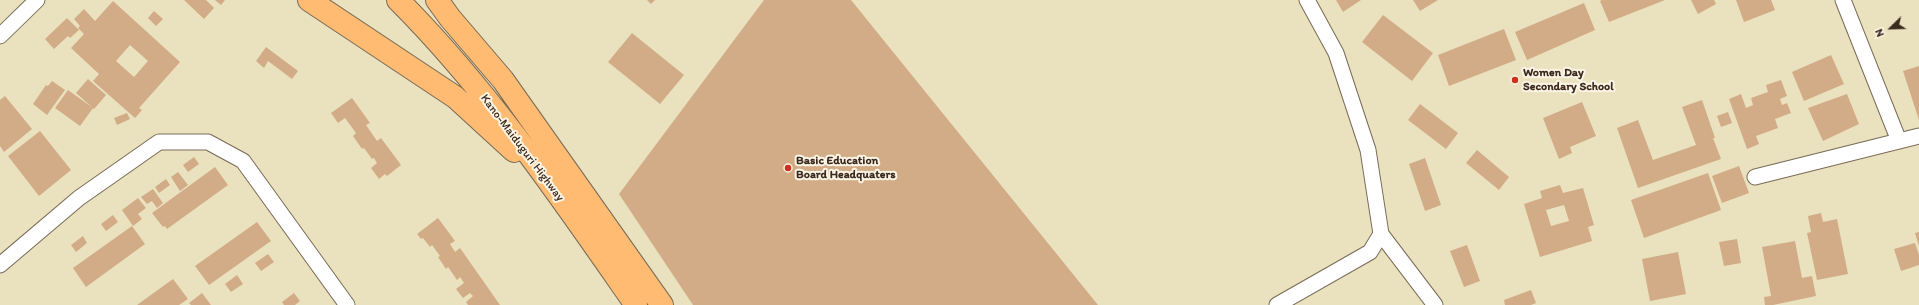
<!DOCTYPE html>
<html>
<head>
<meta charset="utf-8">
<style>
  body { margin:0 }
  #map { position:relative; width:1919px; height:305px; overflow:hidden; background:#eae1be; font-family:Itim,sans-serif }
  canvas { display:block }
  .north { position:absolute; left:1871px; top:8px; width:40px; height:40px; -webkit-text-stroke:3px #fcf5e5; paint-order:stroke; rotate:247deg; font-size:11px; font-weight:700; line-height:16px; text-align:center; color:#3b2a1e }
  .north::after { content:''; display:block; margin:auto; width:14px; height:18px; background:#3b2a1e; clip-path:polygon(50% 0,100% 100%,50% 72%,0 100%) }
</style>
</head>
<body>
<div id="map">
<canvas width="1919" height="305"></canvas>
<div class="north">N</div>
</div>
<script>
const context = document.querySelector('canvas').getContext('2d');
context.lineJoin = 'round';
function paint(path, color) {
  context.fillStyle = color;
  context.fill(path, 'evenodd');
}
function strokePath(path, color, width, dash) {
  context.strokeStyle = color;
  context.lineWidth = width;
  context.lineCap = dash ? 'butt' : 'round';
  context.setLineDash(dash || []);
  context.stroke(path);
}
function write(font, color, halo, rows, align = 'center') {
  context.font = font + ' Itim,sans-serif';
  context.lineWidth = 4;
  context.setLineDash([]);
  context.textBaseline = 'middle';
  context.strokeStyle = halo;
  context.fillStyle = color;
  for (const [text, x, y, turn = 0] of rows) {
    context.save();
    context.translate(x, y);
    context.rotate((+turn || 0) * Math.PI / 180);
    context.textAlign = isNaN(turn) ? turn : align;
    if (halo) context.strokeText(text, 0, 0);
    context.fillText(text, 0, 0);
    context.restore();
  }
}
paint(new Path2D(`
  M184 0H206L214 8 204 19Z
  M215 0H225L221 5Z
  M647 0H655L651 4Z
  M764 0H851L1098 305H693L619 194Z
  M1336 0H1361L1343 12Z
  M1413 0H1438L1420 11Z
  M1602 0H1665L1609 22 1600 1Z
  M1691 0H1714L1716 4 1698 14Z
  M1736 0H1771L1775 10 1744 22Z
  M113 1 180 62 139 108 142 110 135 118 93 81 99 74 71 48 84 34 78 28 80 26 74 19 84 9 95 21ZM130 45 148 61 134 77 116 61Z
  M1584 3 1595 30 1527 60 1515 32Z
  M154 11 163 19 156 26 148 18Z
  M1383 15 1433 53 1412 81 1362 42Z
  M67 18 79 30 70 38 68 36 54 49 45 39Z
  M1504 29 1516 60 1449 86 1438 55Z
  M632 33 684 75 660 104 608 62Z
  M266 47 298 71 292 79 268 61 264 68 256 61Z
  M1831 55 1844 84 1804 101 1792 72Z
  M1919 66V120L1903 71Z
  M88 79 106 95 94 109 76 93Z
  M1781 80 1787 96 1780 99 1782 105 1787 103 1791 113 1775 119 1778 128 1756 136 1759 144 1747 149 1729 99 1741 94 1746 108 1753 105 1751 98 1768 92 1766 85Z
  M52 81 65 90 47 115 33 104 46 85 48 86Z
  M68 90 93 108 80 126 55 108Z
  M1847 94 1859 124 1823 141 1808 108Z
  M5 96 32 129 4 152 0 146V100Z
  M352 98 370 123 366 125 377 141 381 138 401 165 387 176 385 174 379 179 371 168 377 163 374 158 372 159 364 148 362 149 353 136 356 133 345 118 338 123 331 113Z
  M1702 100 1715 138H1713L1721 159 1638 188 1617 128 1638 120 1653 160 1696 145 1682 107Z
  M1582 102 1596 136 1570 147 1572 153 1559 159 1543 118Z
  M1420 104 1458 133 1446 149 1408 120Z
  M1728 112 1732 123 1721 127 1717 116Z
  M127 113 130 119 117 125 114 118Z
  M40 131 71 170 39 196 8 156Z
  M1477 150 1509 177 1499 190 1466 163Z
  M194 157 199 164 188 172 183 165Z
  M1425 158 1441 205 1425 211 1409 164Z
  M1739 166 1749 193 1722 203 1712 176Z
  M215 167 228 185 167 229 165 226 163 227 152 213Z
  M178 172 188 185 180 191 171 177Z
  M1708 173 1721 210 1644 238 1631 200Z
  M166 179 170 185 159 193 155 187Z
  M1560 185 1563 193 1583 188 1594 225 1588 227 1592 241 1540 257 1524 204 1542 198 1540 191ZM1564 205 1569 221 1551 226 1546 210Z
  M153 189 163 203 157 208 152 201 147 204 141 197Z
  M138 198 146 208 138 214 142 219 133 226 122 210Z
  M1821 213 1823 222 1837 219 1848 274 1817 280 1807 233 1811 232 1808 216Z
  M113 215 118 222 106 231 101 224Z
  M438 218 455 241 450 244 455 252 460 248 500 305H468L466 302 473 296 470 293 463 298 456 289 464 283 460 277 457 280 448 267 446 269 438 257 440 256 432 245 430 247 423 238 421 239 417 234Z
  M257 222 271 241 209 285 195 266Z
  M132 226 145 244 86 287 73 268Z
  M1919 232V246L1915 233Z
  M83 236 87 243 76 252 71 245Z
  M1737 239 1741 263 1724 266 1719 242Z
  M1795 241 1802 278 1812 276 1816 296 1773 305H1765L1764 297 1771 296 1762 247Z
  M1915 243 1919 255V265L1901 271 1894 249Z
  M1467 245 1480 281 1464 287 1450 251Z
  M1678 252 1686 294 1650 301 1642 259Z
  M268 254 274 262 261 271 255 263Z
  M237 275 243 284 231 292 225 284Z
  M173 279 188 299 179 305H137Z
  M1531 290 1536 303 1531 305H1505L1504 300Z
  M202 293 211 305H191L189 303Z
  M294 293 300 301 295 305H284L282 302Z`), '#d2ac86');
const street = new Path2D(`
  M1307 0 1336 53 1368 150 1381 234 1435 305
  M1843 0 1899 141
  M0 36 37 0
  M1755 177 1919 136
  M0 265 79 198 159 142H208L243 161 347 305
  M1277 305 1370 252 1381 234`);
const highway = new Path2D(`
  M309 0 455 97 514 151
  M398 0C489 91 562 199 636 305
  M437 0 450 18 503 80 662 305`);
strokePath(street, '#786a56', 17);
strokePath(highway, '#786a56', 24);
strokePath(street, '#fff', 15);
strokePath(highway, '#febb71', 22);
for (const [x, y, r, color] of [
  [1515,80,4,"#c8321e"],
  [788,168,4,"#c8321e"]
]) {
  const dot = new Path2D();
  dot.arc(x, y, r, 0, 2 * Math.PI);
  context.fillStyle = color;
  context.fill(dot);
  strokePath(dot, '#fcf5e5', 1.5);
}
write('bold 12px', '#3b2a1e', '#fcf5e5', [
  ["Women Day",1523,73],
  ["Secondary School",1523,87],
  ["Basic Education",796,161],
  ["Board Headquaters",796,175]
], 'left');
write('12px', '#3b2a1e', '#fcf5e5', [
  ["Kano-Maiduguri Highway",522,148,53]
]);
</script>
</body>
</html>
